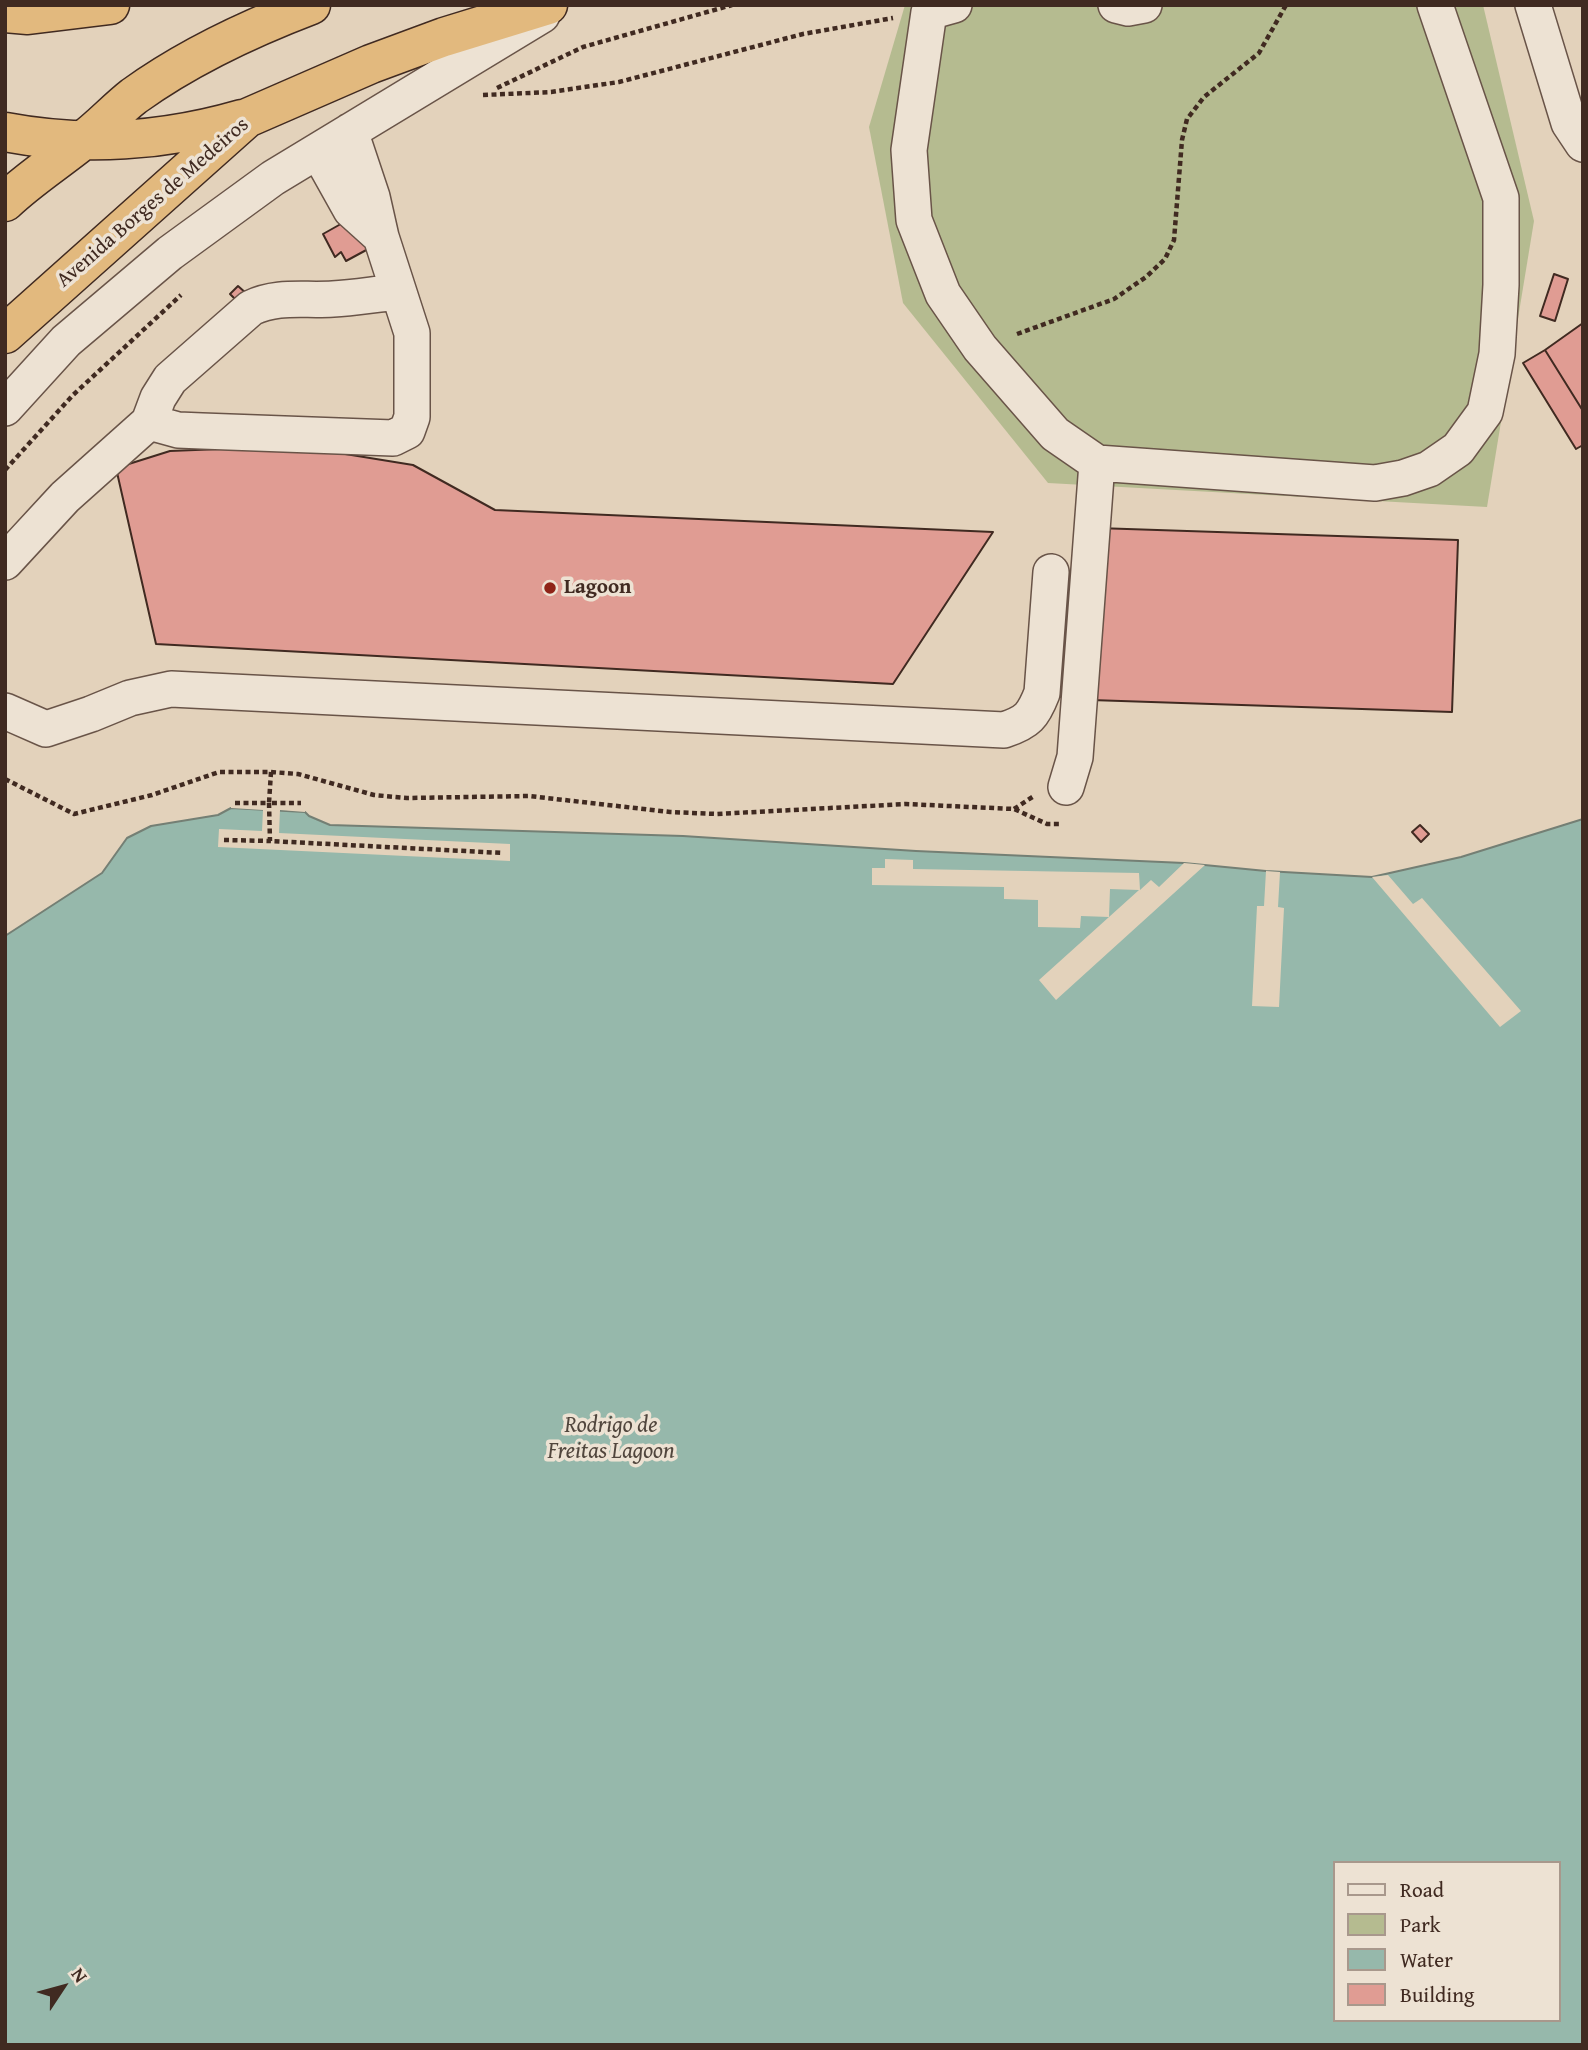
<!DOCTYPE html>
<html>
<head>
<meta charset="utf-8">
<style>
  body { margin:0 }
  #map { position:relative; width:1588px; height:2050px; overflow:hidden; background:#e3d2bb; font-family:"Gentium Book Plus",serif }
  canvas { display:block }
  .frame { position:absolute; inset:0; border:7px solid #402a21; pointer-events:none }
  .legend { position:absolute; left:1333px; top:1861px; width:228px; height:161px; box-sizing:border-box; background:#ede2d3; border:2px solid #a8988c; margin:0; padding:9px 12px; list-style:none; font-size:21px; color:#402a21 }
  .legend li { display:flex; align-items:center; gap:14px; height:35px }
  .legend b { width:35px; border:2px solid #a8988c }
  .north { position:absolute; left:28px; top:1952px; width:70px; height:70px; -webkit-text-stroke:5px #ede2d3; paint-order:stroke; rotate:54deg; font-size:19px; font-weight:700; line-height:28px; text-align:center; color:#402a21 }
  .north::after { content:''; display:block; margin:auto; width:24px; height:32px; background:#402a21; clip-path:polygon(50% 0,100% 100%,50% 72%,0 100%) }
</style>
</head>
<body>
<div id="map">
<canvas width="1588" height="2050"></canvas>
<div class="frame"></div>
<ul class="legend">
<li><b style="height:9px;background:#ede2d3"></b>Road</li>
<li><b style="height:19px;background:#b5bb90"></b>Park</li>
<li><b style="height:19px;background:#96b8ab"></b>Water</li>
<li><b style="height:19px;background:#e09c93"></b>Building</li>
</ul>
<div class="north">N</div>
</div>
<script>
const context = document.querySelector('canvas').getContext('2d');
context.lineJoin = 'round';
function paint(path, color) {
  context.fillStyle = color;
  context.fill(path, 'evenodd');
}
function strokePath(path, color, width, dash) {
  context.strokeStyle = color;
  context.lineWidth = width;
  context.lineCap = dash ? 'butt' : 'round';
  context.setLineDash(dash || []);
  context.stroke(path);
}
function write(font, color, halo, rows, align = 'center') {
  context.font = font + ' "Gentium Book Plus",serif';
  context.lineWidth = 7;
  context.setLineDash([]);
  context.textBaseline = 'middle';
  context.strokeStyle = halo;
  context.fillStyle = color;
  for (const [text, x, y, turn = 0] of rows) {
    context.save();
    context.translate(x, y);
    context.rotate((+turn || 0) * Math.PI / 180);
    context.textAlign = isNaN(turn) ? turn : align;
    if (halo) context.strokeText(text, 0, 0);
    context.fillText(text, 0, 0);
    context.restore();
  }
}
paint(new Path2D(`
  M905 5H1483L1534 221 1487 507 1048 483 903 303 869 127Z`), '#b5bb90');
const water = new Path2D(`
  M231 808 305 812 309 816 330 825 683 836 916 851 1184 863 1266 871 1372 877 1461 857 1583 819V2045H5V936L102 873 127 838 151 826 218 815ZM1334 1863H1558V2020H1334Z`);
paint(water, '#96b8ab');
strokePath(water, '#747f74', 2);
paint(new Path2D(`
  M231 805 305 808V812L280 810 279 833 510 844V861L218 847 219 829 262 831 263 810 231 808Z
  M885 859 913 860V869L1139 873 1140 890 1151 880 1159 887 1184 863 1205 865 1056 1000 1039 980 1139 890 1110 889 1109 917 1081 916 1080 928 1038 927V900L1004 899V887L872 885V868H885Z
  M1266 871 1280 872 1278 907 1284 908 1279 1007 1252 1006 1257 906H1264Z
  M1388 875 1413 904 1422 898 1521 1011 1500 1027 1372 877Z`), '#e3d2bb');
const building = new Path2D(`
  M355 216 370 248 346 261 341 252 335 257 323 234Z
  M1554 274 1568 279 1555 321 1540 316Z
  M238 286 247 294 239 303 230 294Z
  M1583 323V411L1545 350Z
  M1545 350 1583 411V445L1576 449 1523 363Z
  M296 446 413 465 495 510 993 532 893 684 156 644 116 468 170 451Z
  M1097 528 1458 540 1452 712 1091 700Z
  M1420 825 1429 834 1421 842 1412 832Z`);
paint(building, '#e09c93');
strokePath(building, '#402a21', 2);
const minor = new Path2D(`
  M954 5 929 12 909 150 914 220 943 294 980 348 1055 434 1097 463 1375 483 1403 478 1429 469 1458 449 1485 412 1497 354 1501 285V198L1435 5
  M1116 5 1128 8 1144 5
  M1533 5 1569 123 1583 144
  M350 131 372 197 381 237 412 333V417L407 431 393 438 202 431 178 430 149 422 158 398 170 379 251 308C278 295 304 301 333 299 354 298 376 294 398 292
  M318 151 351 210 381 237
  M5 408 66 341 170 253 273 178 542 15
  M5 562 65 497 149 422
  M5 711 46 729 91 714 130 698 171 689 1004 730C1028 722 1033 716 1042 693L1051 572
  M1066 787 1075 757 1097 463`);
const highway = new Path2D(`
  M5 13 28 15 110 5
  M5 132C84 147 166 141 242 119
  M5 202C28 180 56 162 81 142 100 128 116 110 134 96 188 57 248 29 311 5
  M5 334 247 118 371 64 444 37 548 5`);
strokePath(minor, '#695448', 38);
strokePath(highway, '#402a21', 41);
strokePath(new Path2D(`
  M497 88 583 47 732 5
  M483 95 551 92 619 82 803 34 893 18
  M1017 334 1114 299 1146 277 1165 259 1174 240 1182 140 1187 119 1204 97 1259 53 1286 5
  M5 470 73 395 181 295
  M271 772 269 803H301
  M5 779 74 814 152 795 219 772H271L298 774 374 795 407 798 529 796 670 812 717 814 906 804 1014 809 1047 824H1060
  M235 803H269L270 841 503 853
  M1014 809 1034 796
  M224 840 270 841`), '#402a21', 4.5, [5, 3.5]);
strokePath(minor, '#ede2d3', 35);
strokePath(highway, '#e2b97e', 38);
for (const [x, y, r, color] of [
  [550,588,7,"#8f2418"]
]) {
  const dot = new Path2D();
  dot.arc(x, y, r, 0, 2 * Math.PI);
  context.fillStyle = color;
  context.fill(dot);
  strokePath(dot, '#ede2d3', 2.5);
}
write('21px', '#402a21', '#ede2d3', [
  ["Avenida Borges de Medeiros",153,203,-41]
]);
write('bold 21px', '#402a21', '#ede2d3', [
  ["Lagoon",564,588]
], 'left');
write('italic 23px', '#51463d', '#ede2d3', [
  ["Rodrigo de",611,1426],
  ["Freitas Lagoon",611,1452]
]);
</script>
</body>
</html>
